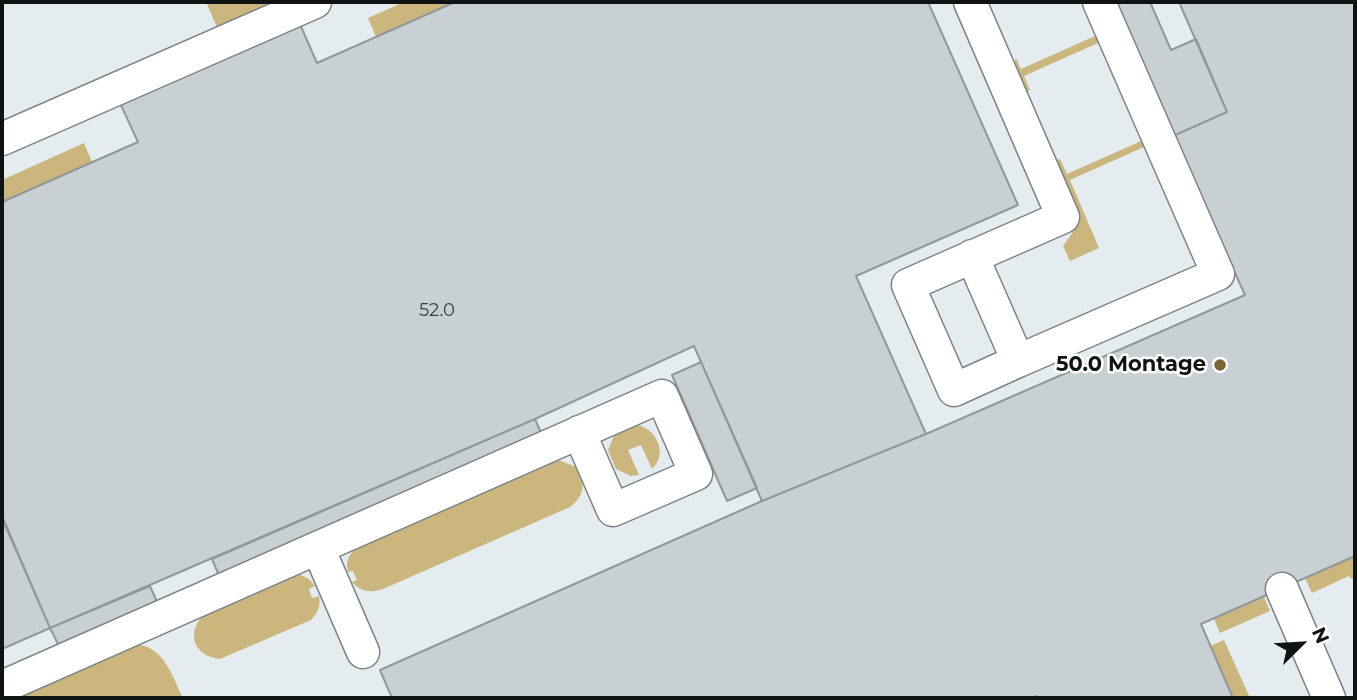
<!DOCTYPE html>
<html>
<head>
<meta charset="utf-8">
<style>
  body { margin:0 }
  #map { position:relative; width:1357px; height:700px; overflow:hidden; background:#e4ecf0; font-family:Montserrat,sans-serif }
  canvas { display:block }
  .frame { position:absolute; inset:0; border:4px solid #101314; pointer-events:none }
  .north { position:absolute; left:1266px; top:609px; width:70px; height:70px; -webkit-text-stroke:5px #fff; paint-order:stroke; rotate:66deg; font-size:19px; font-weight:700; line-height:28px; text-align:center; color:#101314 }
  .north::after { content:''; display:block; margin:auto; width:24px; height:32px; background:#101314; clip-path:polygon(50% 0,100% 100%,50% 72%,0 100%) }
</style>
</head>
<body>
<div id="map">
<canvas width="1357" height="700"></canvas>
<div class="frame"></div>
<div class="north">N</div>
</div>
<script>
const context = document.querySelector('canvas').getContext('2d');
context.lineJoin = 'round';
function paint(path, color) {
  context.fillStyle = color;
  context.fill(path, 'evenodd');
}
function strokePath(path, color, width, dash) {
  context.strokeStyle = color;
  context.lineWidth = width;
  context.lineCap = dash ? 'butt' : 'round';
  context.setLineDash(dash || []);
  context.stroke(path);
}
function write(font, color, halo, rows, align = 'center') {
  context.font = font + ' Montserrat,sans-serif';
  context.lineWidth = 5;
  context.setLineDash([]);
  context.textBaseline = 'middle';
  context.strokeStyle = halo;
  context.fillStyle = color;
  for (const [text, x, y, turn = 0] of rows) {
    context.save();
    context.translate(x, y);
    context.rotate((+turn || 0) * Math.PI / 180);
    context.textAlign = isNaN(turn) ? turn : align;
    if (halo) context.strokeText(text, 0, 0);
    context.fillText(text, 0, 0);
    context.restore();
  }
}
paint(new Path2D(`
  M206 2H288L219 32Z
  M404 2H455L376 37 368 18Z
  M1089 22 1095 23 1108 53 1105 58 1098 43 1024 76 1030 90 1024 93 1013 67 1016 58 1021 69 1095 36Z
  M1141 141 1144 147 1070 180 1099 248 1070 261 1063 246 1075 229 1077 219 1054 161 1060 159 1067 174Z
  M84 143 92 162 2 202V180Z
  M634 424C656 427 669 453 652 469L641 445 628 450 639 475 631 476 616 469 608 450 616 431Z
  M559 460 576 467C586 482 585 496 570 507L383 589C370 593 361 592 352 582L357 580 353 571 348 572C346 562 347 557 355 549Z
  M1355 556V577L1351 579 1349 576 1312 593 1305 578Z
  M301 575 309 579 315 586 309 589 312 598 319 596C321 606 318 612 311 620L220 659C195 656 186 636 202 616L293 576Z
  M1264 597 1270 611 1220 633 1214 619Z
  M1224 640 1250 698H1233L1210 646Z
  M140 645C165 649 173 678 183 698H12L132 646Z`), '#cbb77e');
const building = new Path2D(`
  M455 2H928L1018 205 856 276 926 434 762 501 694 346 535 419 50 628 2 516V202L138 142 119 101 299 22 317 63Z
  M1114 2H1150L1171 50 1196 39 1227 112 1173 136Z
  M1179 2H1355V556L1201 624 1233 698H1037L1036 696 1032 698H392L380 670 762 501 926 434 1245 295 1173 136 1227 112Z
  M701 362 757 488 727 501 672 375Z
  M535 419 546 444 223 585 212 559Z
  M2 518 50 628 2 649Z
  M150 586 162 613 64 656 50 628Z`);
paint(building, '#c8d0d4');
strokePath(building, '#91989c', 2);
const minor = new Path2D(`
  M970 2 1063 217 908 285 954 390 1018 361 972 256
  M2 139 315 2
  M1018 361 1218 274 1099 2
  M318 548 363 652
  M1282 589 1329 698
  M2 687 662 396 696 474 613 510 579 432`);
strokePath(minor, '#7c8386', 35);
strokePath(minor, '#fff', 32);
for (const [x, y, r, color] of [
  [1220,365,7,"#786635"]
]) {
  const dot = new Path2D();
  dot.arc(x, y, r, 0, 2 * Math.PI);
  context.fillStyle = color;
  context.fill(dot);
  strokePath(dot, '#fff', 2.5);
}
write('18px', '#3e4244', null, [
  ["52.0",437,311]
]);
write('bold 21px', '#101314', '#fff', [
  ["50.0 Montage",1206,365]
], 'right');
</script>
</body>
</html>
